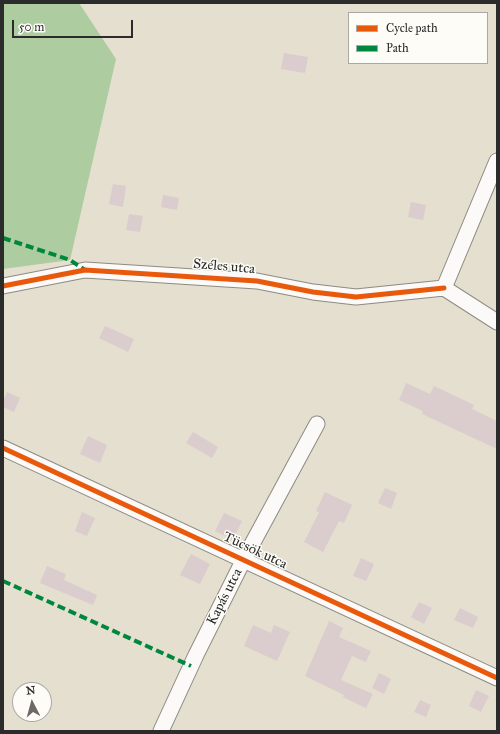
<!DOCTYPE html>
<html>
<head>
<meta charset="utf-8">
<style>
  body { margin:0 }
  #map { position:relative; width:500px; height:734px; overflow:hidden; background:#e4dfce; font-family:"IM FELL Great Primer",serif }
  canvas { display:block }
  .frame { position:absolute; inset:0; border:4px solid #2b2b2b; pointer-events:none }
  .legend { position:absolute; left:348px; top:12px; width:140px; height:52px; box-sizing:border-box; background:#fdfcf7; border:1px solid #a9a8a5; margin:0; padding:5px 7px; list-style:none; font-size:12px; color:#2b2b2b }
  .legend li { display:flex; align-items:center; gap:8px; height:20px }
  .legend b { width:20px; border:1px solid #a9a8a5 }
  .north { position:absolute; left:12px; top:682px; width:40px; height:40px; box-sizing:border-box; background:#fdfcf7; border:1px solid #a9a8a5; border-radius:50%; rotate:354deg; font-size:11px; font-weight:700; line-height:16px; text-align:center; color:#2b2b2b }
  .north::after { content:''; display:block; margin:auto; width:14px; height:18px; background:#6c6a64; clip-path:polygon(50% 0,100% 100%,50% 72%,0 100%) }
  .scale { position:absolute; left:12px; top:20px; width:121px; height:18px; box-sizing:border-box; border:2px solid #2b2b2b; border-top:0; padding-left:5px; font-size:12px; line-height:14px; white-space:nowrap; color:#2b2b2b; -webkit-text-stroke:3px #fdfcf7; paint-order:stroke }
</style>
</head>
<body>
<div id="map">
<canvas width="500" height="734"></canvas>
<div class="frame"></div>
<ul class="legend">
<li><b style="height:5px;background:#e8590c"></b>Cycle path</li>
<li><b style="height:5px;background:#00873e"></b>Path</li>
</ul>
<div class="north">N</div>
<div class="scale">50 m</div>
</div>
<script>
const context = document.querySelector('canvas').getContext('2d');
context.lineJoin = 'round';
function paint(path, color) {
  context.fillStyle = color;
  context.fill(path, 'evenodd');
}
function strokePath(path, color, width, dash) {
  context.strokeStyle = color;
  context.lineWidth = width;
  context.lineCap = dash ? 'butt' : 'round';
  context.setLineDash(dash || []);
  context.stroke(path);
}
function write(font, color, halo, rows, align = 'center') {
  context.font = font + ' "IM FELL Great Primer",serif';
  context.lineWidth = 3;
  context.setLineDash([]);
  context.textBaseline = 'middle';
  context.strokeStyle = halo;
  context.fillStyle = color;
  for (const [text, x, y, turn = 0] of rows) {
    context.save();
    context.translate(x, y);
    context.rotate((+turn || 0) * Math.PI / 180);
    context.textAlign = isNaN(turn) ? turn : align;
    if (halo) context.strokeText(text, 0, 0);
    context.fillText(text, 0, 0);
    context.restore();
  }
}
paint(new Path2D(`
  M3 3H79L116 59 70 260 3 269Z`), '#adcca0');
paint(new Path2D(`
  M284 53 308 57 305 73 281 69Z
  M113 184 126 186 123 207 109 204Z
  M163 195 179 198 177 210 161 207Z
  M411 202 426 205 423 220 408 217Z
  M129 214 143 216 140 232 126 230Z
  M105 326 134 339 128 352 99 338Z
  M406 383 430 394 434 386 474 405 472 409 497 421V449L422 414 423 411 399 400Z
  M7 392 20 398 14 412 3 407V401Z
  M193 432 218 447 212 458 186 443Z
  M88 436 107 445 100 463 80 454Z
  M385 488 397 493 391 509 378 503Z
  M325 492 352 505 344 523 339 521 323 552 304 542 319 512 316 511Z
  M82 512 95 518 87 536 75 531Z
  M224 513 242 521 233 540 215 531Z
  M191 554 210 564 200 584 180 575Z
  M361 558 374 564 366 581 353 576Z
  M47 566 66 574 64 580 97 595 93 605 40 583Z
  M419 602 432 608 424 624 411 617Z
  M460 608 478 617 473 628 454 620Z
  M329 621 343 628 339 637 371 651 366 662 352 656 341 680 373 694 366 708 343 697 344 695 305 676Z
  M253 625 271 633 274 625 290 632 277 661 244 646Z
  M379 673 391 679 384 694 372 688Z
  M476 690 489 696 481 712 469 706Z
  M420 700 431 705 426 717 414 712Z`), '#dbcdcd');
const street = new Path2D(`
  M3 286 85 270 257 281 313 292 356 297 444 288
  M444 288 497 161
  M444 288 497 322
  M3 448 497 678
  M161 731 196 655 244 559 317 424`);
strokePath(street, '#8d8b82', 17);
strokePath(street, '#fbfaf8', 15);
strokePath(new Path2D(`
  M3 238 70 260 85 270
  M3 581 191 666`), '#00873e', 4, [8, 4]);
strokePath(new Path2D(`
  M3 286 85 270 257 281 313 292 356 297 444 288
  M3 448 497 678`), '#e8590c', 5);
write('14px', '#2b2b2b', '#fdfcf7', [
  ["Széles utca",224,267,5],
  ["Tücsök utca",255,551,25],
  ["Kapás utca",225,597,-63]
]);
</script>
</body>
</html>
